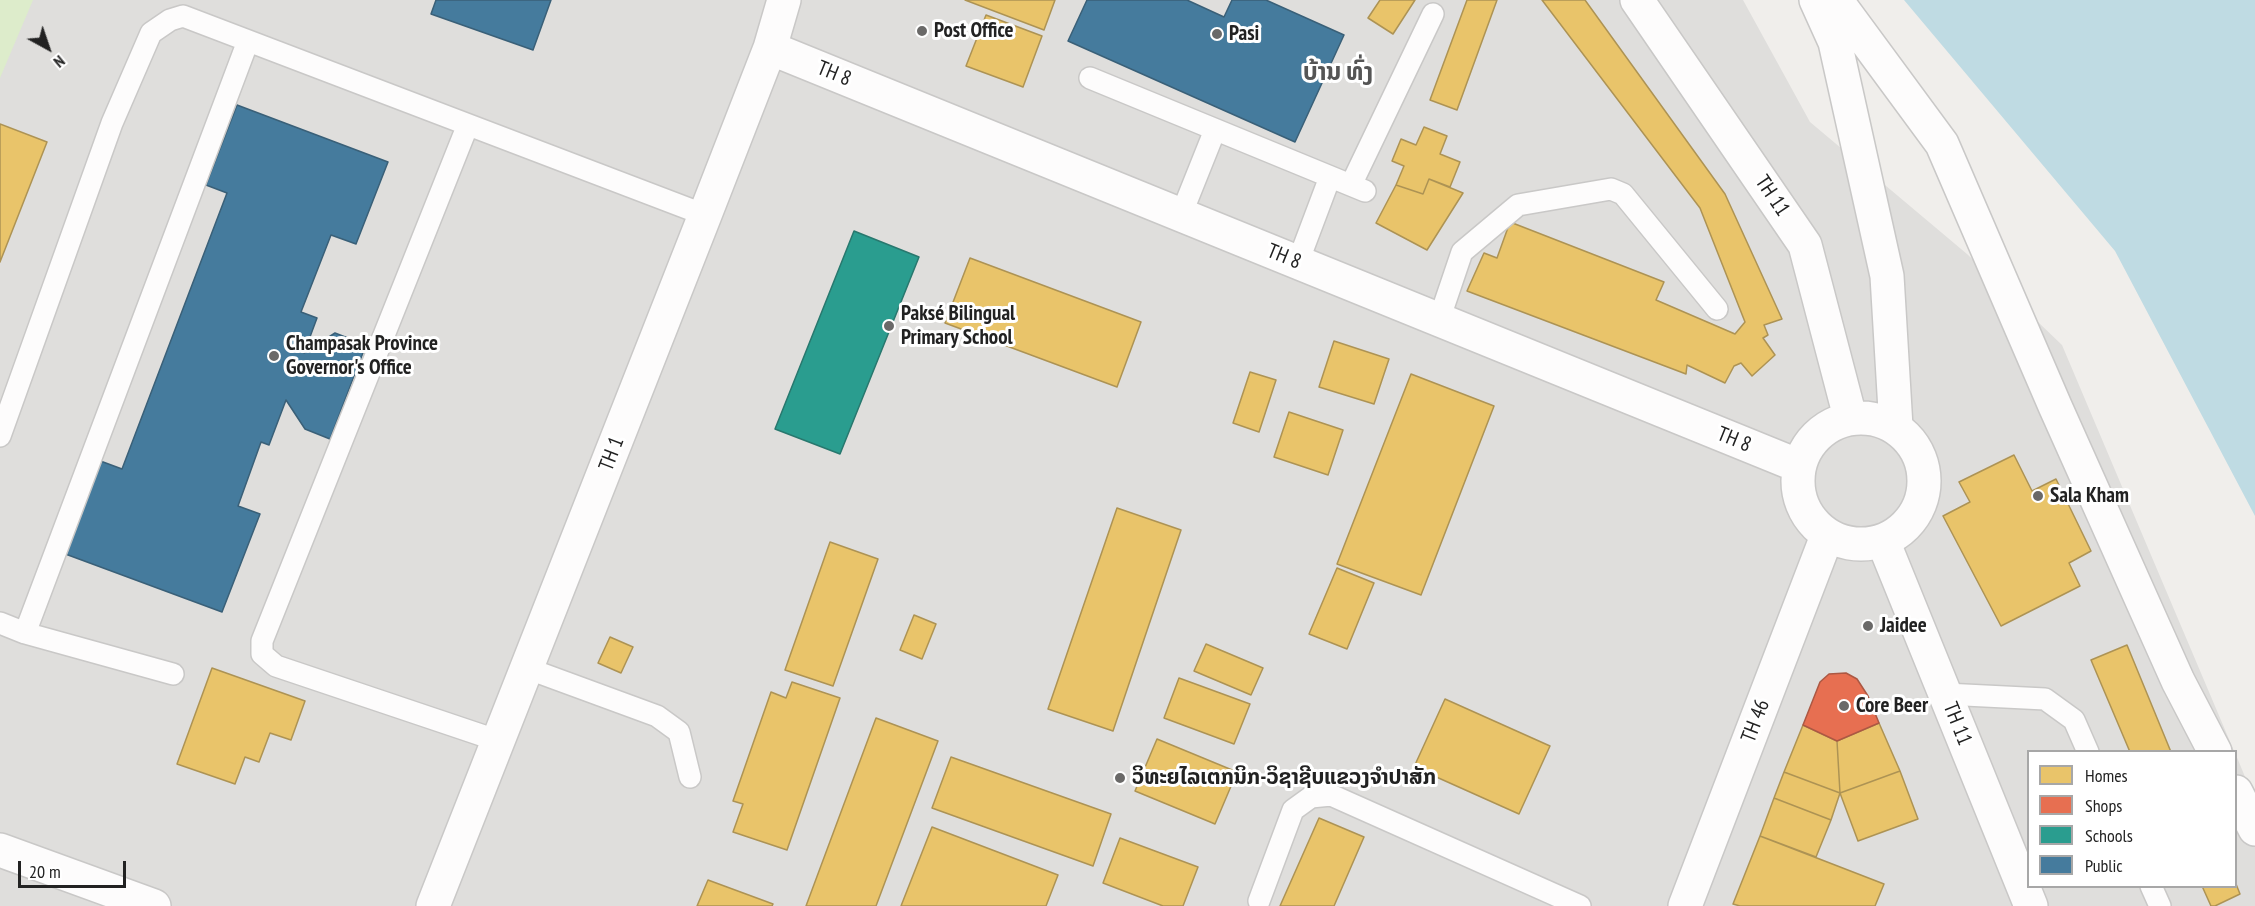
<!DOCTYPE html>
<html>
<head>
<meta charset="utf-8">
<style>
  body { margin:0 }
  #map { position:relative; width:2255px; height:906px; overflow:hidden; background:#f0eeeb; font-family:"PT Sans Narrow",sans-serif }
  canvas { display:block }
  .legend { position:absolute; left:2027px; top:750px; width:210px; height:138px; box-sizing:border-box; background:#fff; border:2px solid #a7a7a7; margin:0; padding:8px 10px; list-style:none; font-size:18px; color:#222 }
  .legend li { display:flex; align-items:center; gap:12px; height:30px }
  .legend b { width:30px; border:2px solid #a7a7a7 }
  .north { position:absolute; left:18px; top:18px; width:60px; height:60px; -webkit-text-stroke:4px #fff; paint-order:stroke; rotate:140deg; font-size:16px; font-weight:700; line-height:24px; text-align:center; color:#222 }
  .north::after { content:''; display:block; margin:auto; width:21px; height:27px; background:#222; clip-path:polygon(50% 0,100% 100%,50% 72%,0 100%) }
  .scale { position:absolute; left:18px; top:861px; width:108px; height:27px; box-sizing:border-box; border:3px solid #222; border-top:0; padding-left:8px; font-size:18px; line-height:21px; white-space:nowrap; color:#222; -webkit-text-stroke:4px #fff; paint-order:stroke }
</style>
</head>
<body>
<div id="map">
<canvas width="2255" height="906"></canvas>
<ul class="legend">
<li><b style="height:16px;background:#e9c46a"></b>Homes</li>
<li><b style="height:16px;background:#e76f51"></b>Shops</li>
<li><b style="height:16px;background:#2a9d8f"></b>Schools</li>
<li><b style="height:16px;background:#457b9d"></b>Public</li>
</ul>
<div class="north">N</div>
<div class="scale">20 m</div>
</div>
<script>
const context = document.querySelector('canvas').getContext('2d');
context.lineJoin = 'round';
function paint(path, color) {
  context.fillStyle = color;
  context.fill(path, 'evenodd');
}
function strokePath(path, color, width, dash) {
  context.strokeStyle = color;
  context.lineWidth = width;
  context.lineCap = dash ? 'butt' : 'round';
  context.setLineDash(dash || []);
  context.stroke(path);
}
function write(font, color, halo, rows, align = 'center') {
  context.font = font + ' "PT Sans Narrow","Noto Sans Lao",sans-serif';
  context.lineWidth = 6;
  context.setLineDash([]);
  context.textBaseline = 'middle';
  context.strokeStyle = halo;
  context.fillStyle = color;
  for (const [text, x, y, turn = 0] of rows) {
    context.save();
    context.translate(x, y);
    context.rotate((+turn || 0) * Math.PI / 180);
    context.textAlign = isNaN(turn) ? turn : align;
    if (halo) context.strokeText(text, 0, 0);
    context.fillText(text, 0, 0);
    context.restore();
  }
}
paint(new Path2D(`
  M0 0H1743L1810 122 1967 254 2062 345 2234 751 2028 752V886H2236V755L2255 801V906H0Z`), '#dfdedc');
paint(new Path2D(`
  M0 0H33L0 78Z`), '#ddeccb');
paint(new Path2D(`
  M1904 0H2255V516L2115 251Z`), '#bfdbe3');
const homes = new Path2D(`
  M965 0H1055L1044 30Z
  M1380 0H1415L1393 34 1368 18Z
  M1467 0H1497L1457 110 1430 100Z
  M1542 0H1585L1725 194 1782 319 1764 325 1768 335 1763 338 1775 355 1752 376 1741 363 1734 366 1725 383 1687 365 1686 374 1467 291 1484 253 1497 258 1510 222 1664 282 1656 300 1735 334 1745 322 1700 208Z
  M986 15 1042 36 1023 87 966 66Z
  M0 124 47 142 0 262Z
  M1424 127 1447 136 1440 154 1460 162 1450 187 1429 179 1423 194 1396 185 1404 166 1392 161 1401 139 1416 145Z
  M1429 179 1463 193 1427 250 1376 223 1396 185 1423 194Z
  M970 258 1141 322 1117 387 945 323Z
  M1334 341 1389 359 1374 404 1319 387Z
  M1250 372 1276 380 1259 432 1233 423Z
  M1411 374 1494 406 1421 595 1337 564Z
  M1289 412 1343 430 1328 475 1274 457Z
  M2014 455 2032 491 2056 479 2091 551 2069 563 2080 586 2001 626 1943 516 1970 502 1959 482Z
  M1117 508 1181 530 1113 731 1048 709Z
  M830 542 878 559 833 686 785 670Z
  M1337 568 1374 583 1347 649 1309 634Z
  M914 615 936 624 922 659 900 650Z
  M610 637 633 647 621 673 598 663Z
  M1206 644 1263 668 1251 695 1194 671Z
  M2127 645 2171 752H2130L2091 660Z
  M212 668 305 701 291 740 270 733 259 762 245 757 235 784 177 764Z
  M1179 678 1250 704 1234 744 1164 718Z
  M792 682 840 698 787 850 733 832 743 804 733 801 771 692 786 698Z
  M1445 699 1550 746 1519 814 1414 767Z
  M876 718 938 741 876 906H806Z
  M1879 723 1900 771 1840 793 1837 741Z
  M1803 725 1837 741 1840 793 1784 772Z
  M1157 739 1237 772 1215 824 1135 791Z
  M951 757 1111 814 1093 866 932 808Z
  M1900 771 1918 819 1858 841 1840 793Z
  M1784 772 1840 793 1831 820 1774 798Z
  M1774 798 1831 820 1816 857 1760 836Z
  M1319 818 1364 837 1334 906H1280Z
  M932 827 1058 875 1046 906H901Z
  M1760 836 1884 884 1875 906H1740L1733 904Z
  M1120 838 1198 867 1183 906H1163L1103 883Z
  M708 880 773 904 772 906H697Z
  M2236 884 2240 894 2215 906H2211L2202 886H2236Z`);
paint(homes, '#e9c46a');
strokePath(homes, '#ad9354', 1.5);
const shops = new Path2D(`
  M1846 673 1857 679 1868 696 1879 723 1837 741 1803 725 1820 682 1829 674Z`);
paint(shops, '#e76f51');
strokePath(shops, '#ac5843', 1.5);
const schools = new Path2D(`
  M854 231 919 257 840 454 775 429Z`);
paint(schools, '#2a9d8f');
strokePath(schools, '#28786e', 1.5);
const public = new Path2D(`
  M436 0H551L533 50 431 14Z
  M1087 0H1187L1224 17 1232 0H1266L1344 35 1295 142 1068 41Z
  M237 105 388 162 356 244 331 235 301 312 317 318 304 353 335 333 366 345 330 439 305 429 286 400 269 445 261 442 238 506 260 514 222 612 60 552 95 459 122 469 227 193 206 185Z`);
paint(public, '#457b9d');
strokePath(public, '#3a6078', 1.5);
const service = new Path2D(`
  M1090 78 1365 191
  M467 127 262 641V654L276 666 499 741
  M1351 185 1433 14
  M1181 215 1215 130
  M1298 262 1330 177
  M1439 320 1462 252 1518 205 1611 189 1623 194 1717 309
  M0 436 112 123 151 33 170 20 183 16 705 215
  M0 623 25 633 173 674
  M25 633 248 41
  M529 669 657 716 679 732 690 777
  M1945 694 2045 699 2074 720 2088 752
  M2151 886 2160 906
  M1259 901 1293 810 1311 797 1331 795 1580 906`);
const minor = new Path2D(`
  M1637 0 1805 245 1850 417
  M1816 0 1835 42 1887 276 1896 427
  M1836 0 1942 144 2055 406 2178 681 2215 752
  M770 48 1799 466
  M1798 481a63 63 0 1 1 126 0a63 63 0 1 1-126 0Z
  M1883 541 2031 906
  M2236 792 2255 829
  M0 850 154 906
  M433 906 705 215 770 48 784 0
  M1685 906 1827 536`);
strokePath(service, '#c9c8c7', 24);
strokePath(minor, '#c9c8c7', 36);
strokePath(service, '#fdfcfc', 21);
strokePath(minor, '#fdfcfc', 33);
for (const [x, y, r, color] of [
  [922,31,6,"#6a6968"],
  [1217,34,6,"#6a6968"],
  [889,326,6,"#6a6968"],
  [274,356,6,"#6a6968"],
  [2038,496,6,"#6a6968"],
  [1868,626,6,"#6a6968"],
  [1844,706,6,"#6a6968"],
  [1120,778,6,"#6a6968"]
]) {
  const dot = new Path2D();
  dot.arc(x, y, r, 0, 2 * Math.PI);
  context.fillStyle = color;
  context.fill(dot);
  strokePath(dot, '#fff', 2);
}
write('bold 21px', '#222', '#fff', [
  ["Post Office",934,31],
  ["Pasi",1229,34],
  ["Paksé Bilingual",901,314],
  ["Primary School",901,338],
  ["Champasak Province",286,344],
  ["Governor's Office",286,368],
  ["Sala Kham",2050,496],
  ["Jaidee",1880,626],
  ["Core Beer",1856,706],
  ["ວິທະຍໄລເຕກນິກ-ວິຊາຊີບແຂວງຈໍາປາສັກ",1132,778]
], 'left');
write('21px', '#222', '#fff', [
  ["TH 8",834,74,22],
  ["TH 11",1772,196,56],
  ["TH 8",1284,257,22],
  ["TH 8",1734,440,22],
  ["TH 1",612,454,-69],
  ["TH 46",1756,721,-69],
  ["TH 11",1957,724,68]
]);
write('bold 24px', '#555', '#fff', [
  ["ບ້ານ ທົ່ງ",1338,73]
]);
</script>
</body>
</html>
